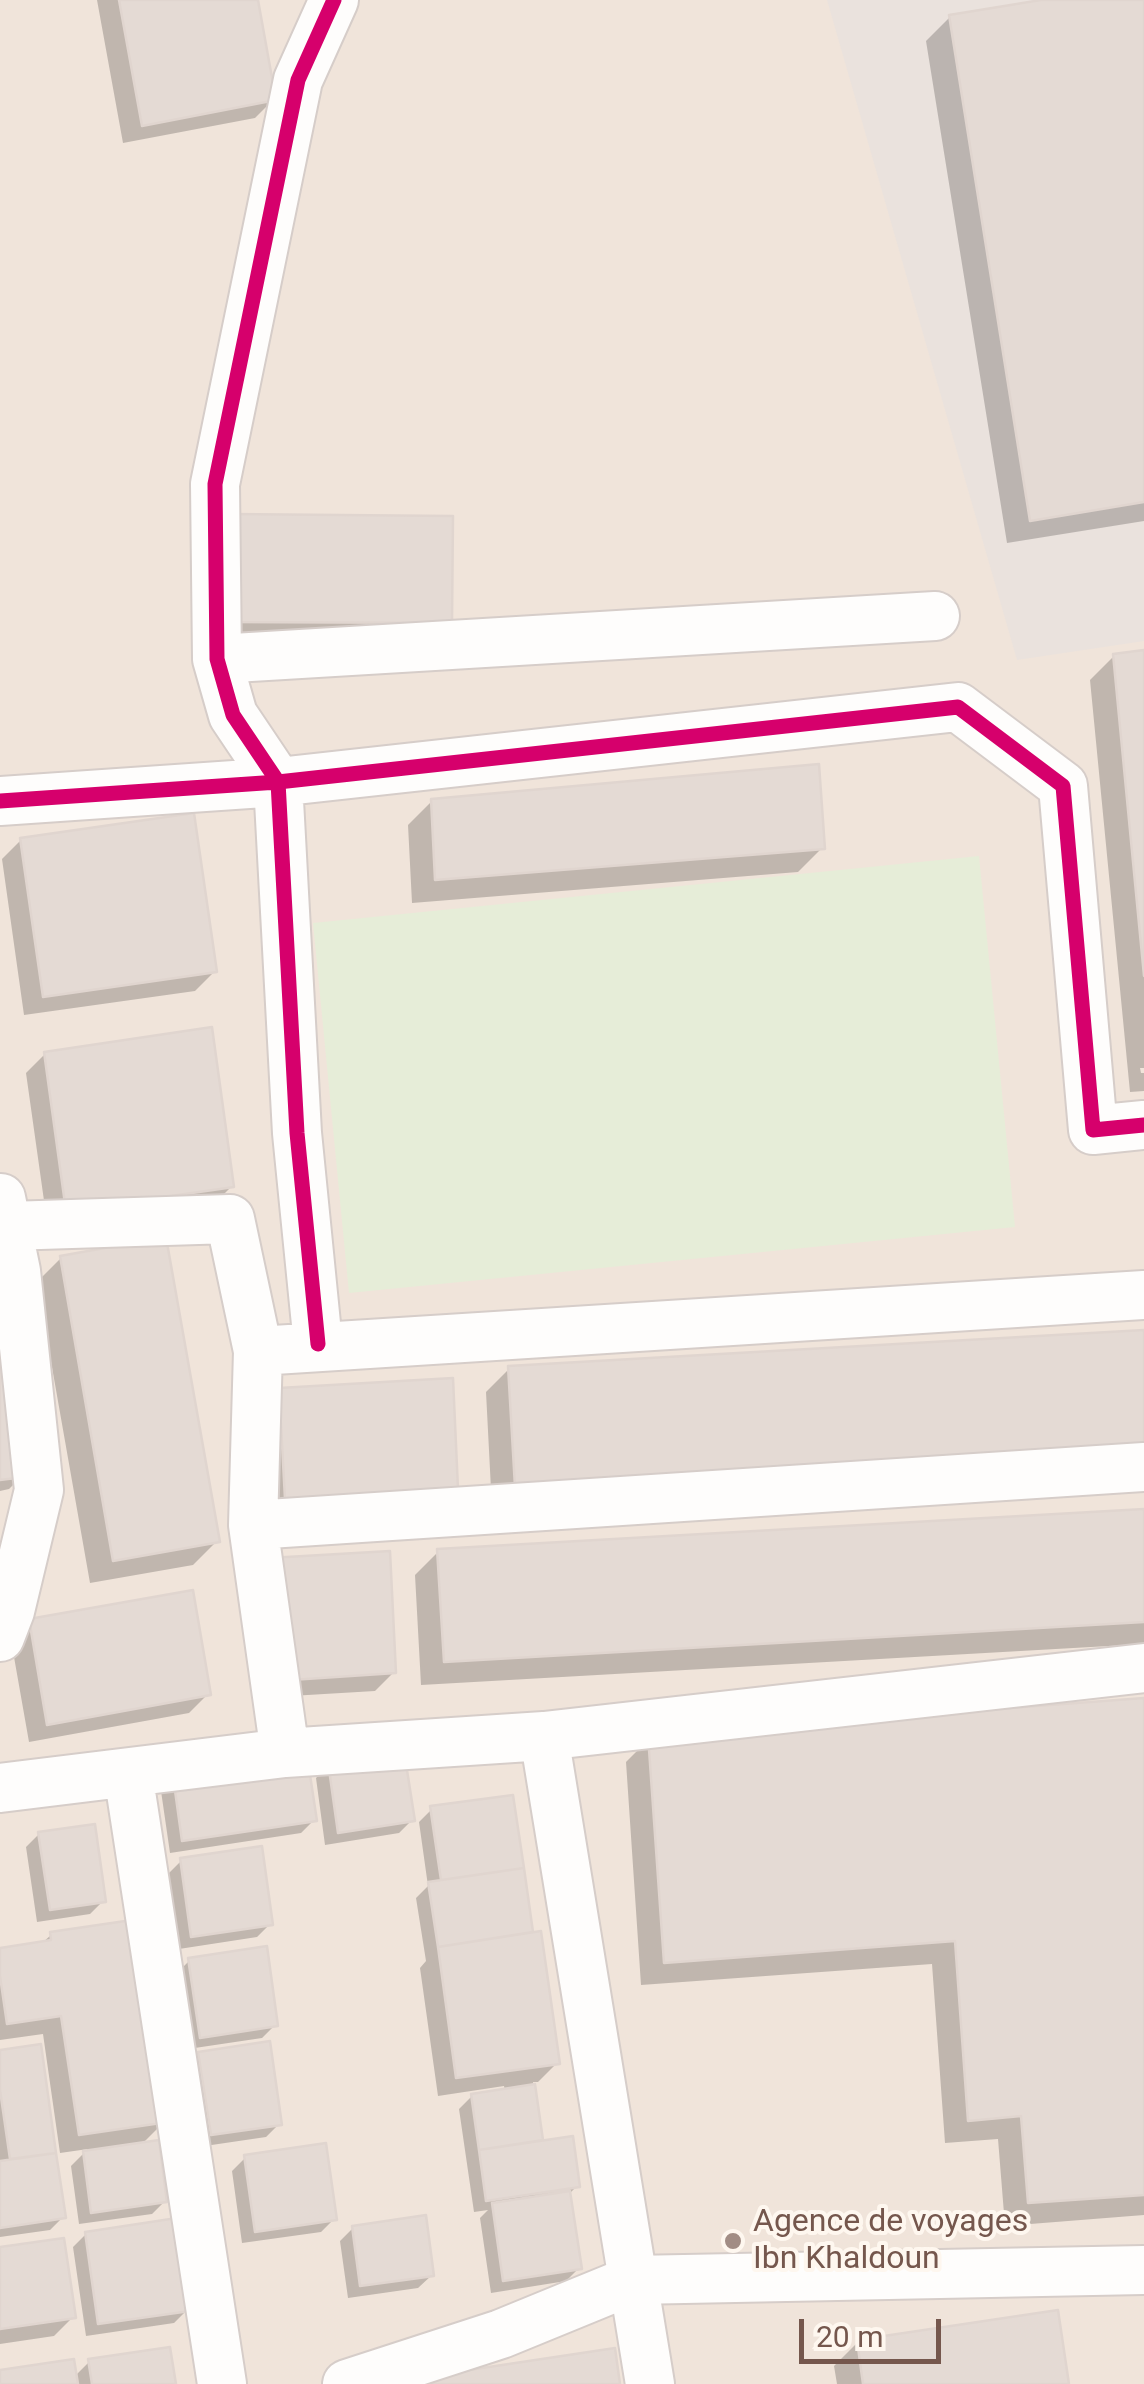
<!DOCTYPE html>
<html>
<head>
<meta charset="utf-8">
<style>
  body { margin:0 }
  #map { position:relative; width:1144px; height:2384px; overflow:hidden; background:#f7f2ec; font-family:Roboto,sans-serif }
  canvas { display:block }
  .scale { position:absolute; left:799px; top:2319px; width:142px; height:45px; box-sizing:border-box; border:5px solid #75574d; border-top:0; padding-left:12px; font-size:30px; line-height:35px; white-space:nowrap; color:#75574d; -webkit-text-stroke:8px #fef7ef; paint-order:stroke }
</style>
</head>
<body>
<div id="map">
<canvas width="1144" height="2384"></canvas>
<div class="scale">20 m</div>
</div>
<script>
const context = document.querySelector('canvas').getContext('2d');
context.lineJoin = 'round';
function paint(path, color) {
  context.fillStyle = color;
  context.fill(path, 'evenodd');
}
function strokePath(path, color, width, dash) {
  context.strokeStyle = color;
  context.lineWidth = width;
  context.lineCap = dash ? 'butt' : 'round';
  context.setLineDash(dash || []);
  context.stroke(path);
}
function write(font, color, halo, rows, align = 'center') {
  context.font = font + ' Roboto,sans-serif';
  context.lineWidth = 8;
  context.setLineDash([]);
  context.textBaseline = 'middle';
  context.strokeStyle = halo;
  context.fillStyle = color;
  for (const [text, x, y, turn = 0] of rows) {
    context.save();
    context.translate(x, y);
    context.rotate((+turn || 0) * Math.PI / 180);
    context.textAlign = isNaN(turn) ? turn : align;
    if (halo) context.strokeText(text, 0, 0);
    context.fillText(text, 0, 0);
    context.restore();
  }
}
paint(new Path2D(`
  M0 0H1144V2384H0Z`), '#f0e4da');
paint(new Path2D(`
  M827 0H1144V641L1017 660Z`), '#eae2dd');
paint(new Path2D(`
  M979 856 1015 1227 349 1293 313 923Z`), '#e6edd8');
paint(new Path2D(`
  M97 0H255L274 99 255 118 123 143Z
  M1056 0H1144V521L1007 543 926 41 950 17Z
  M450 518 431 641 212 640V536Z
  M1144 653V1068H1140L1141 1073H1144V1091L1130 1092 1090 680 1114 656Z
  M432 801 822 848 798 872 412 903 408 825Z
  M21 840 214 972 195 991 24 1015 2 859Z
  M45 1054 232 1186 213 1205 48 1229 26 1073Z
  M61 1258 217 1541 193 1565 90 1583 37 1282Z
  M1144 1332 492 1509 486 1392 510 1368Z
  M0 1335 22 1476 9 1489 0 1491Z
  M450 1381 456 1488 267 1516 261 1409Z
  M1144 1512V1644L421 1685 415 1575 438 1552Z
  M251 1579 394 1672 375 1691 257 1698Z
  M30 1621 208 1694 189 1713 29 1742 11 1640Z
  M1144 1700V2215L1005 2226 998 2139 945 2143 932 1964 641 1985 626 1762 650 1738Z
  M305 1758 314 1820 301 1833 170 1853 161 1791Z
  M329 1765 412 1820 399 1833 325 1845 316 1778Z
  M511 1798 531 1935 557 2063 538 2082H533L541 2143 577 2186 568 2195 579 2268 566 2281 491 2293 480 2218 488 2210 474 2212 459 2109 472 2096 505 2091 504 2086 438 2096 420 1968 426 1961 416 1898 428 1886 419 1822 432 1809Z
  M39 1834 103 1901 90 1914 37 1922 26 1847Z
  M181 1861 270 1924 257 1937 179 1949 168 1874Z
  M51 1935 165 2121 141 2145 165 2201 152 2214 79 2224 71 2166 88 2149 60 2153 43 2034 0 2040V1950L41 1944Z
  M190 1960 275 2025 262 2038 188 2049 177 1973Z
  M39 2047 63 2217 50 2230 0 2237V2053Z
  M199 2055 279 2124 266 2137 198 2147 186 2068Z
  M245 2158 334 2219 321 2232 242 2243 232 2171Z
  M353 2228 432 2275 418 2288 348 2298 340 2241Z
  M86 2234 187 2310 174 2323 86 2336 73 2247Z
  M0 2250 73 2317 54 2336 0 2344Z
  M858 2342 1066 2384H837L834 2366Z
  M89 2362 173 2384H0V2372L74 2377Z`), '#0003');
const building = new Path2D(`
  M119 0H258L276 100 142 126Z
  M1041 0H1144V502L1030 521 949 15Z
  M230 514 453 516 452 623 230 622Z
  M1144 650V976L1113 654Z
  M819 764 825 849 435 880 431 799Z
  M194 813 217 972 43 997 20 838Z
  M212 1027 234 1187 66 1211 44 1052Z
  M166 1237 220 1542 113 1561 60 1256Z
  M1144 1330V1451L515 1487 508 1366Z
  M0 1332 24 1477 0 1480Z
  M453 1378 458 1489 285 1499 279 1388Z
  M1144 1509V1622L444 1662 437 1549Z
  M390 1551 396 1673 276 1681 269 1558Z
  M193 1590 211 1695 47 1725 29 1619Z
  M1144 1698V2195L1028 2203 1021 2116 968 2121 955 1941 664 1963 648 1735Z
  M404 1751 415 1821 338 1833 328 1762Z
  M307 1755 317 1821 182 1841 173 1776Z
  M513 1795 524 1868 441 1880 430 1806Z
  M95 1824 106 1902 50 1910 38 1832Z
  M262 1846 273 1925 191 1937 180 1858Z
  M524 1868 533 1932 438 1947 428 1882Z
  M139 1919 168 2122 79 2135 61 2016 7 2024 0 1976V1948L51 1940 50 1932Z
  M541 1931 560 2064 456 2078 438 1947Z
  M267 1946 278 2026 200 2038 188 1958Z
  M270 2041 282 2125 211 2135 198 2052Z
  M41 2044 56 2153 10 2159 0 2090V2050Z
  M535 2084 543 2140 479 2150 471 2094Z
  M573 2136 580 2187 486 2201 479 2150Z
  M159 2140 167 2202 91 2213 83 2151Z
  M326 2143 337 2220 255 2232 244 2155Z
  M56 2153 66 2218 0 2228V2161Z
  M570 2191 582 2269 503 2281 492 2203Z
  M426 2215 434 2276 360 2286 352 2226Z
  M177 2218 190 2311 98 2324 85 2232Z
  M64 2238 76 2318 0 2329V2247Z
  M1058 2310 1069 2384H863L857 2340Z
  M170 2347 176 2384H92L88 2359Z
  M615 2348 620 2384H409V2379Z
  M74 2359 78 2384H0V2370Z`);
paint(building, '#e4dad4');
strokePath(building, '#e0d5cf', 2.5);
const minor = new Path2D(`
  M217 659 935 616
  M0 801 278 782 958 707 1063 786 1093 1130 1144 1125
  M8 1226 230 1219 258 1351 1144 1295
  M318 1344 297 1133 278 782 233 715 217 659 215 484 298 80 334 0
  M258 1351 253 1525 285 1753
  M253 1525 1144 1467
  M0 1637 10 1611 39 1490 16 1271 1 1198
  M544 1736 650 2384
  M128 1773 222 2384
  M0 1788 285 1753 544 1736 1144 1668
  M347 2384 501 2334 633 2280 1144 2270`);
strokePath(minor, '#d6cdc9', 52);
strokePath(minor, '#fefdfc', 48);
strokePath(new Path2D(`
  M0 801 278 782 958 707 1063 786 1093 1130 1144 1125
  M318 1344 297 1133 278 782 233 715 217 659 215 484 298 80 334 0`), '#d6006c', 15);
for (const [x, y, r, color] of [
  [733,2241,10,"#a28d85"]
]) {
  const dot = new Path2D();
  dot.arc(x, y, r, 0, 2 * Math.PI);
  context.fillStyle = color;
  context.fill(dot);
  strokePath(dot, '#fef7ef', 4);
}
write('32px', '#75574d', '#fef7ef', [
  ["Agence de voyages",753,2223],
  ["Ibn Khaldoun",753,2260]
], 'left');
</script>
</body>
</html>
